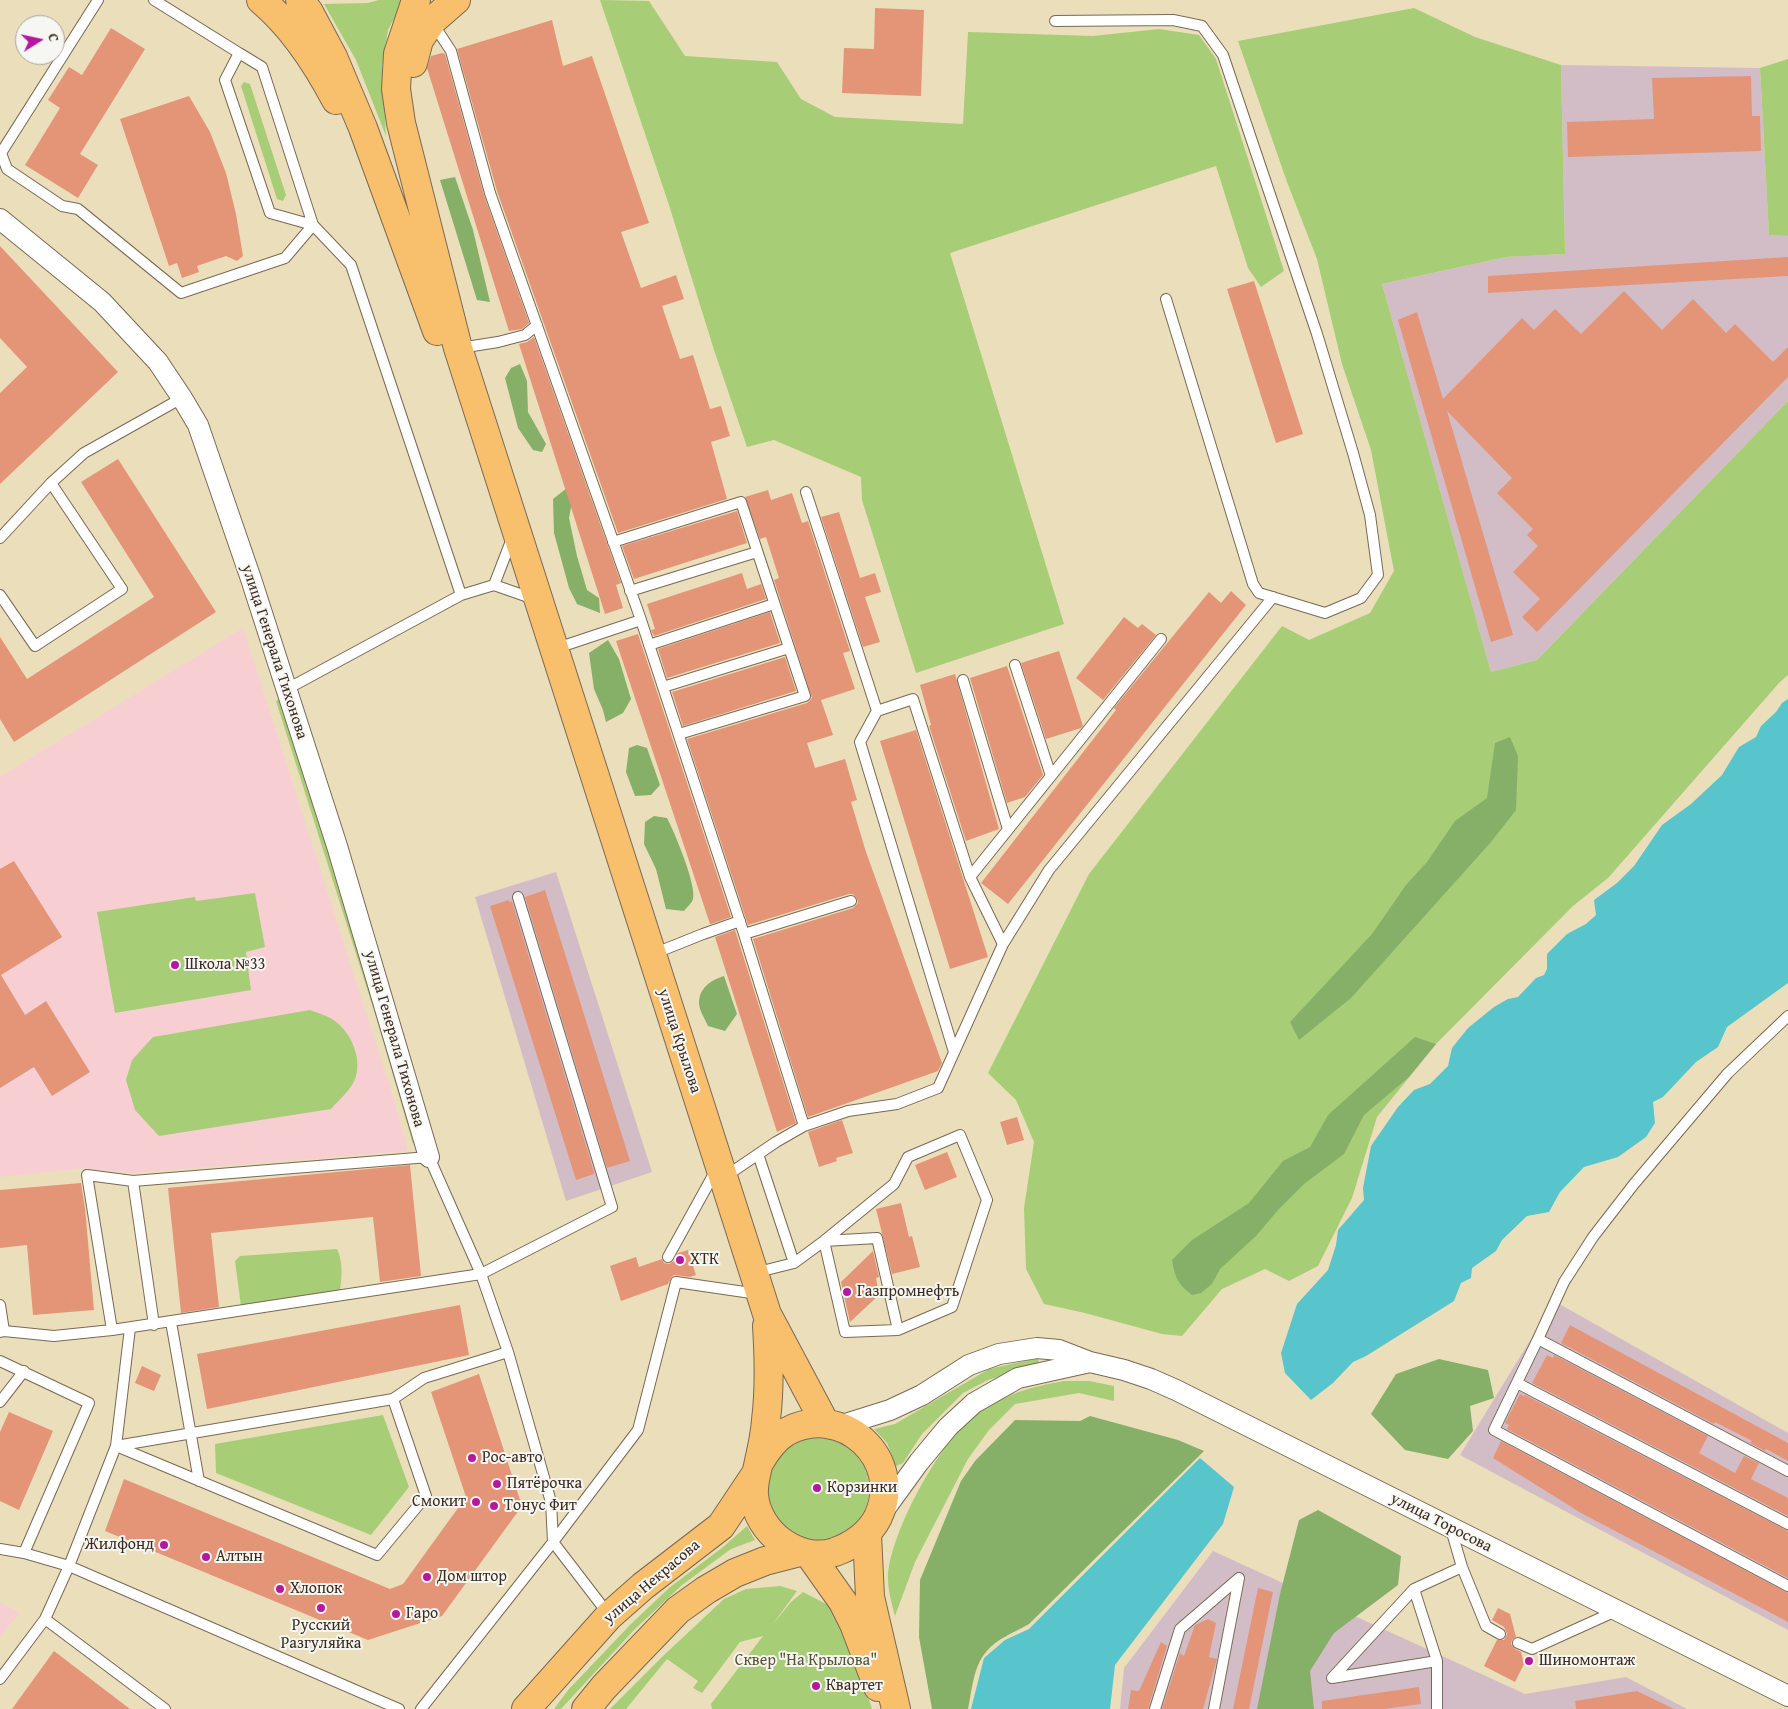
<!DOCTYPE html>
<html>
<head>
<meta charset="utf-8">
<style>
  body { margin:0 }
  #map { position:relative; width:1788px; height:1709px; overflow:hidden; background:#ebdebb; font-family:"Gentium Book Plus",serif }
  canvas { display:block }
  .north { position:absolute; left:15px; top:15px; width:50px; height:50px; box-sizing:border-box; background:#f6f6f2; border:1px solid #aba49d; border-radius:50%; rotate:80deg; font-size:14px; font-weight:700; line-height:20px; text-align:center; color:#3b2a1e }
  .north::after { content:''; display:block; margin:auto; width:18px; height:22px; background:#b5179e; clip-path:polygon(50% 0,100% 100%,50% 72%,0 100%) }
</style>
</head>
<body>
<div id="map">
<canvas width="1788" height="1709"></canvas>
<div class="north">С</div>
</div>
<script>
const context = document.querySelector('canvas').getContext('2d');
context.lineJoin = 'round';
function paint(path, color) {
  context.fillStyle = color;
  context.fill(path, 'evenodd');
}
function strokePath(path, color, width, dash) {
  context.strokeStyle = color;
  context.lineWidth = width;
  context.lineCap = dash ? 'butt' : 'round';
  context.setLineDash(dash || []);
  context.stroke(path);
}
function write(font, color, halo, rows, align = 'center') {
  context.font = font + ' "Gentium Book Plus",serif';
  context.lineWidth = 4;
  context.setLineDash([]);
  context.textBaseline = 'middle';
  context.strokeStyle = halo;
  context.fillStyle = color;
  for (const [text, x, y, turn = 0] of rows) {
    context.save();
    context.translate(x, y);
    context.rotate((+turn || 0) * Math.PI / 180);
    context.textAlign = isNaN(turn) ? turn : align;
    if (halo) context.strokeText(text, 0, 0);
    context.fillText(text, 0, 0);
    context.restore();
  }
}
paint(new Path2D(`
  M243 628 392 1094 408 1151 132 1173 76 1169 0 1177V777Z
  M0 1602 19 1613 0 1637Z`), '#f7cfd3');
paint(new Path2D(`
  M1561 65 1760 68 1769 235 1788 236V401L1537 660 1491 672 1382 284 1506 257 1565 254Z
  M556 872 652 1172 566 1201 475 897Z
  M1554 1301 1788 1433V1630L1460 1455Z
  M1213 1551 1525 1694 1626 1677 1687 1709H1120L1124 1668Z`), '#d2bdc7');
paint(new Path2D(`
  M379 0H404L388 30 382 66 386 136 356 60 324 4 368 3Z
  M600 0 649 1 685 56 777 62 801 99 835 117 963 124 968 32 1093 36 1159 29 1199 35 1216 59 1284 271 1261 287 1248 268 1216 166 950 253 1064 624 916 673 862 500 861 477 774 440 747 447 714 350 669 205Z
  M1414 8 1475 37 1561 65 1565 254 1506 257 1382 284 1491 672 1537 660 1788 401V675L1779 683 1608 878 1573 906 1436 1044 1377 1117 1352 1198 1318 1266 1289 1281 1265 1269 1222 1289 1182 1336 1162 1334 1085 1313 1044 1304 1026 1269 1024 1208 1034 1142 1016 1100 988 1073 1089 874 1282 626 1309 640 1370 613 1394 571 1371 450 1342 364 1317 259 1287 182 1238 41Z
  M1788 59V236L1769 235 1760 68Z
  M244 82 250 84 286 195 283 201 277 199 241 86Z
  M279 699 283 704 416 1128 413 1144 376 1017 276 701Z
  M255 893 265 947 246 952 251 990 115 1013 97 912 195 897 196 901Z
  M310 1010C318 1013 328 1016 335 1021 353 1034 365 1065 352 1085 346 1094 338 1101 331 1109L159 1136 135 1110 126 1080 132 1060 153 1037Z
  M337 1249C343 1261 342 1277 340 1290L241 1306 235 1261 240 1256Z
  M1038 1358 1039 1364 988 1380 963 1393 922 1434 903 1463 896 1466 887 1443 874 1429 895 1424 989 1369Z
  M1064 1381H1089L1114 1386V1401L1079 1393 1015 1404 989 1430 968 1459 915 1562 895 1616C892 1604 888 1591 888 1579 887 1538 942 1437 976 1414 1005 1394 1030 1387 1064 1381Z
  M383 1415 409 1487 371 1535 216 1473 215 1444Z
  M767 1489a51 51 0 1 1 102 0a51 51 0 1 1-102 0Z
  M747 1526 755 1540 731 1549 682 1585 635 1629 561 1709H554L569 1689 631 1624 669 1588 723 1547Z
  M780 1586 797 1591 773 1624 791 1602 803 1592 830 1606 845 1625 872 1709H712L711 1704 763 1636 740 1642 702 1693 693 1688 698 1681 667 1659 626 1709H610L663 1656 724 1599 746 1589Z`), '#a8cd77');
paint(new Path2D(`
  M455 177 473 230 490 302 477 300 440 180Z
  M520 364 527 381 528 412 546 444 542 452 533 450 518 428 505 378 511 368Z
  M567 488 572 502 569 518 577 556 587 590 599 598 600 613 577 604 569 588 554 533 553 499Z
  M608 640 619 659 631 699 623 713 606 722 603 710 594 689 589 653Z
  M1510 737 1518 756 1516 810 1491 842 1351 998 1299 1040 1290 1022 1372 934 1406 885 1427 862 1455 821 1487 798 1495 743Z
  M637 745 647 748 660 785 651 795 635 796 626 772 629 748Z
  M654 816 667 818C674 831 697 886 693 899 692 903 686 908 684 911L666 909 656 869 644 844 645 822Z
  M724 976 737 1014 725 1031 708 1026C705 1019 699 1010 699 1003 699 988 711 980 724 976Z
  M1415 1037 1436 1044 1409 1077 1364 1115 1344 1154 1304 1184 1278 1210 1256 1236 1220 1269 1212 1284 1201 1293 1192 1295C1178 1284 1175 1278 1172 1260L1192 1240 1249 1203 1283 1161 1310 1147 1328 1115Z
  M1439 1359 1488 1370 1494 1398 1470 1406 1473 1431 1448 1459 1405 1450 1371 1414 1396 1374Z
  M1090 1416 1178 1440 1204 1451 1029 1624C1015 1632 996 1639 986 1652 973 1667 972 1691 968 1709H932L919 1637 920 1580 961 1481 975 1461 1015 1420 1080 1421Z
  M1318 1510 1401 1556 1398 1585 1334 1633 1310 1671 1314 1709H1257L1280 1594 1299 1520Z`), '#86b068');
paint(new Path2D(`
  M1788 699V983L1727 1027 1718 1047 1696 1062 1663 1097 1653 1102 1655 1123 1646 1137 1618 1157 1584 1167 1560 1192 1549 1212 1527 1216 1502 1240 1496 1251 1472 1268 1471 1278 1461 1283 1454 1301 1366 1356 1353 1362 1333 1383 1311 1400 1285 1373 1281 1353 1297 1304 1328 1270 1336 1245 1338 1230 1364 1200 1363 1188 1371 1146 1398 1107 1414 1090 1430 1084 1448 1066 1452 1048 1468 1028 1494 1007 1508 999 1518 997 1536 978 1544 975 1547 969V954L1567 934 1586 924 1596 915 1594 900 1617 883 1634 866 1662 825 1691 804 1722 775 1739 747 1756 737 1761 726 1776 712 1782 703Z
  M1200 1458 1234 1487 1223 1524 1115 1665 1110 1709H971L984 1658 1005 1640 1029 1629Z`), '#57c5cb');
paint(new Path2D(`
  M875 8 924 10 921 96 842 93 844 48 874 49Z
  M552 20 563 66 592 56 649 223 621 232 641 288 676 275 684 299 662 306 680 359 693 355 710 409 721 406 730 436 711 442 727 499 618 533 497 191 457 49Z
  M111 28 145 49 80 154 98 165 78 198 25 165 60 108 48 100 69 67 82 75Z
  M442 53 445 54 484 195 529 323 522 329 509 331 427 68 431 56Z
  M1751 76 1752 116H1760L1761 151 1568 157 1567 122 1654 119 1652 78Z
  M189 96 210 132 226 173 236 214 243 256 237 261 226 256 197 266 199 272 182 278 177 263 169 266 120 119Z
  M0 246 118 372 0 484V393L27 367 0 338Z
  M1788 257V276L1488 293V276Z
  M1254 281 1303 434 1276 443 1227 289Z
  M1624 291 1662 330 1693 299 1726 333 1735 324 1773 362 1788 347V377L1537 632 1522 617 1540 599 1513 572 1538 546 1527 535 1533 529 1497 493 1512 478 1447 411 1513 635 1491 642 1398 320 1417 312 1443 399 1522 318 1534 330 1555 309 1581 334Z
  M534 337 621 583 616 585 623 608 605 614 519 344 527 342Z
  M118 459 216 612 14 742 0 719V637L27 679 154 597 81 482Z
  M768 490 771 500 792 493 802 523 808 521 850 651 843 653 855 689 821 700 833 735 807 743 815 768 845 759 857 800 851 802 866 852 942 1063 938 1071 808 1117 753 939 853 908 858 903 857 899 853 894H849L748 925 687 739 807 703 812 698 774 580 779 578 766 537 760 539 745 497Z
  M737 511 747 543 634 579 622 546Z
  M839 512 860 578 875 573 881 592 865 597 880 642 863 647 821 517Z
  M742 573 747 589 761 584 766 599 654 636 651 630 655 629 647 604Z
  M1231 591 1246 605 1008 904 981 883 1116 710 1114 708 1209 592 1221 603Z
  M770 612 780 643 667 678 658 649Z
  M1124 617 1138 628 1142 624 1156 635 1103 700 1076 678Z
  M638 634 731 917 711 924H710L616 641Z
  M1059 651 1083 726 1081 728 1046 739 1021 663Z
  M785 657 796 691 683 726 672 692Z
  M1007 666 1043 775 1025 797 1007 803 970 678Z
  M955 674 999 829 966 841 929 726 931 725 920 685Z
  M916 730 988 957 950 969 880 741Z
  M14 861 62 937 1 975 25 1015 46 1001 90 1072 52 1096 34 1067 0 1088V869Z
  M545 890 630 1161 607 1168 525 897Z
  M509 900V902L512 901 594 1172V1174L576 1180 490 906Z
  M735 930 796 1123 777 1132 715 937Z
  M1017 1117 1024 1140 1007 1145 1000 1122Z
  M842 1120 853 1153 836 1158 837 1161 819 1167 808 1132Z
  M947 1152 957 1177 925 1190 915 1165Z
  M410 1165 421 1276 380 1282 373 1217 211 1233 219 1307 181 1313 168 1188Z
  M81 1183 85 1208 94 1310 33 1315 27 1245 0 1248V1190Z
  M901 1203 909 1237 912 1236 920 1267 892 1274 876 1209Z
  M688 1250 696 1275 690 1277 674 1275 671 1278 668 1284 621 1301 610 1266 636 1257 639 1267 662 1259 664 1263 669 1264 674 1261 678 1253Z
  M873 1251 879 1277 876 1278 879 1295 850 1322 841 1282Z
  M460 1305 469 1355 207 1409 197 1354Z
  M1570 1325 1788 1443V1461L1766 1449 1765 1451 1750 1443 1752 1441 1715 1422 1714 1424 1561 1343Z
  M1547 1355 1553 1358 1554 1355 1708 1436 1699 1453 1735 1473 1744 1456 1759 1463 1751 1479 1788 1498V1516L1532 1383Z
  M142 1366 161 1375 154 1391 135 1383Z
  M479 1374 522 1506 442 1616 368 1640 105 1531 124 1479 390 1589 403 1584 466 1497 431 1392Z
  M1520 1394 1524 1396 1525 1395 1788 1531V1578L1507 1429 1509 1425 1505 1423Z
  M9 1412 53 1431 19 1510 0 1501V1432Z
  M1501 1441 1788 1593V1622L1581 1513 1493 1458Z
  M1258 1588 1273 1592 1249 1709H1233Z
  M1498 1608 1510 1614 1516 1637 1512 1640 1511 1644 1515 1649 1521 1652 1524 1664 1515 1682 1484 1666 1497 1640H1504L1507 1634 1504 1627 1492 1620Z
  M1208 1619 1216 1623 1209 1657 1217 1659 1203 1709H1162L1180 1653 1184 1656 1195 1625Z
  M1161 1642 1167 1646 1148 1709H1128L1131 1690 1139 1691Z
  M54 1651 130 1709H12Z
  M1419 1687 1421 1704 1384 1709H1322V1701Z
  M1637 1691 1674 1709H1576L1575 1701Z`), '#e49577');
const lane = new Path2D(`
  M98 0 1 153 7 169 62 206 78 209 181 293 285 258 313 225 262 67 239 53 225 80 270 213 313 225 351 265 461 595 494 585 511 541
  M154 0 239 53
  M1055 21 1173 20 1202 26 1223 55 1317 334 1353 453 1370 515 1378 575 1361 598 1325 613 1259 593 1253 584 1166 299
  M432 22 451 51 490 193 641 620 744 934 851 901
  M460 348 498 342 525 335 537 325
  M51 483 84 453 182 398
  M806 492 877 711 860 742 954 1052
  M0 538 51 483 122 589 35 646 0 595
  M613 542 741 502 805 696 679 734
  M494 585 534 599
  M630 591 757 552
  M649 645 774 604
  M554 649 641 620
  M1015 665 1051 776
  M963 680 1008 829
  M663 687 789 648
  M287 689 461 595
  M877 711 913 699 970 877
  M744 934 804 1126
  M1003 944 970 877 1161 639
  M653 954 703 934 740 921
  M758 1154 794 1263
  M726 1176 776 1142 804 1126 848 1111 897 1104 938 1088 1003 944 1049 870 1273 597
  M133 1181 154 1325
  M824 1241 877 1238 898 1330
  M668 1257 716 1170
  M754 1273 794 1263 824 1241 894 1184 908 1157 960 1135 987 1200 952 1307 898 1330 845 1332 824 1241
  M0 1305 4 1331
  M171 1322 199 1481
  M112 1330 87 1175 133 1181 429 1157 481 1274 508 1352 551 1502 553 1542 421 1709
  M0 1332 4 1331 54 1336 112 1330 481 1274 612 1207 518 897
  M1538 1339 1564 1282 1593 1237 1634 1184 1728 1073 1788 1016
  M0 1361 89 1403 24 1553
  M1517 1383 1788 1524
  M393 1399 426 1496 377 1555 116 1446Z
  M393 1399 424 1378 508 1352
  M0 1402 24 1371
  M1788 1471 1538 1339 1494 1430 1788 1586
  M1451 1529 1462 1567 1486 1626 1500 1634
  M0 1549 24 1553 69 1566 399 1709
  M1414 1589 1332 1678 1437 1661 1414 1589 1462 1567
  M609 1615 553 1542 638 1430 676 1282 758 1294
  M45 1619 165 1709
  M1518 1643 1532 1649 1616 1611
  M1437 1661V1709
  M0 1679 45 1619 69 1566 116 1446 130 1328
  M1155 1709 1180 1629 1239 1578 1214 1709`);
const street = new Path2D(`
  M0 219 102 302 158 362 182 398 198 425 251 579 337 846 429 1157
  M839 1426 890 1410 922 1395 969 1365 999 1354 1037 1348 1059 1350 1090 1362 1124 1370 1151 1379 1176 1390 1788 1696
  M882 1513 919 1462 948 1427 974 1403 1018 1378 1090 1362`);
const primary = new Path2D(`
  M261 0C292 26 317 64 336 100
  M300 0 309 12 333 57 363 128 437 331
  M416 0 398 54 396 89 401 123 458 348 767 1314 825 1423
  M413 63 419 40 432 21 456 0
  M759 1463C766 1451 774 1439 786 1432 842 1401 905 1459 878 1517 869 1535 854 1545 835 1552 798 1564 757 1532 754 1495 753 1483 757 1472 759 1461 762 1448 765 1434 766 1420 770 1388 769 1357 767 1326
  M867 1534 870 1597 896 1709
  M809 1554 843 1602 854 1624 878 1687
  M526 1709 609 1616 643 1586 721 1526 755 1475
  M586 1709 604 1687 678 1610 706 1590 735 1573 765 1561 800 1552`);
strokePath(lane, '#796955', 12);
strokePath(street, '#796955', 22);
strokePath(primary, '#796955', 30);
strokePath(lane, '#fff', 10);
strokePath(street, '#fff', 20);
strokePath(primary, '#f8bf6c', 28);
for (const [x, y, r, color] of [
  [175,965,5,"#b5179e"],
  [680,1260,5,"#b5179e"],
  [847,1292,5,"#b5179e"],
  [472,1458,5,"#b5179e"],
  [497,1484,5,"#b5179e"],
  [817,1488,5,"#b5179e"],
  [476,1502,5,"#b5179e"],
  [494,1506,5,"#b5179e"],
  [164,1545,5,"#b5179e"],
  [206,1557,5,"#b5179e"],
  [427,1577,5,"#b5179e"],
  [280,1589,5,"#b5179e"],
  [321,1608,5,"#b5179e"],
  [396,1614,5,"#b5179e"],
  [1529,1661,5,"#b5179e"],
  [816,1686,5,"#b5179e"]
]) {
  const dot = new Path2D();
  dot.arc(x, y, r, 0, 2 * Math.PI);
  context.fillStyle = color;
  context.fill(dot);
  strokePath(dot, '#f6f6f2', 2);
}
write('16px', '#3b2a1e', '#f6f6f2', [
  ["улица Генерала Тихонова",274,652,72],
  ["улица Генерала Тихонова",394,1039,74],
  ["улица Крылова",679,1041,72],
  ["улица Торосова",1441,1523,27],
  ["улица Некрасова",652,1582,-40]
]);
write('16px', '#3b2a1e', '#f6f6f2', [
  ["Школа №33",185,965],
  ["ХТК",690,1260],
  ["Газпромнефть",857,1292],
  ["Рос-авто",482,1458],
  ["Пятёрочка",507,1484],
  ["Корзинки",827,1488],
  ["Смокит",466,1502,"right"],
  ["Тонус Фит",504,1506],
  ["Жилфонд",154,1545,"right"],
  ["Алтын",216,1557],
  ["Дом штор",437,1577],
  ["Хлопок",290,1589],
  ["Гаро",406,1614],
  ["Русский",321,1626,"center"],
  ["Разгуляйка",321,1644,"center"],
  ["Шиномонтаж",1539,1661],
  ["Квартет",826,1686]
], 'left');
write('16px', '#565334', '#f6f6f2', [
  ["Сквер \"На Крылова\"",806,1661]
]);
</script>
</body>
</html>
